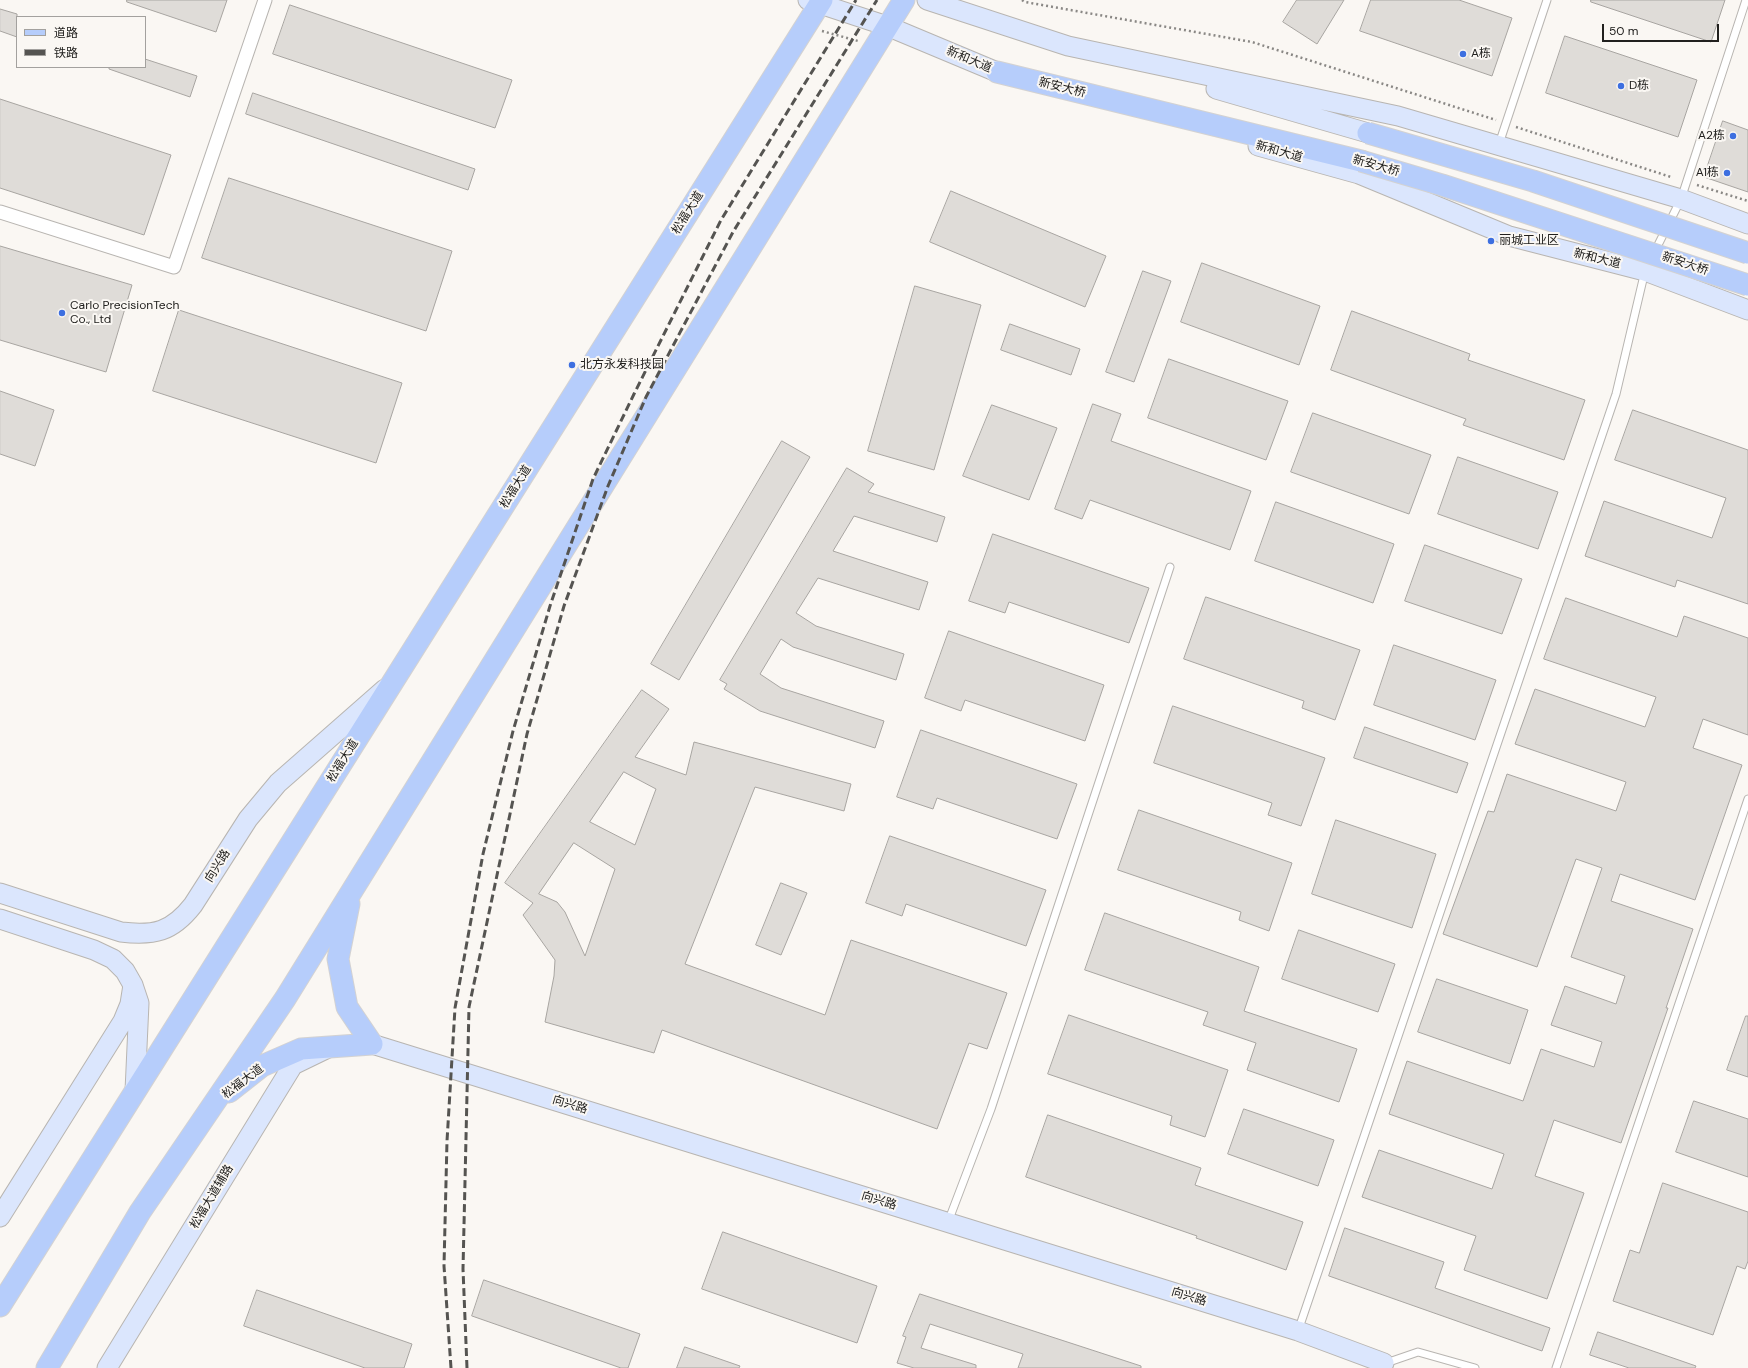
<!DOCTYPE html>
<html>
<head>
<meta charset="utf-8">
<style>
  body { margin:0 }
  #map { position:relative; width:1748px; height:1368px; overflow:hidden; background:#faf7f3; font-family:"DM Sans","Noto Sans SC",sans-serif }
  canvas { display:block }
  .legend { position:absolute; left:16px; top:16px; width:130px; height:52px; box-sizing:border-box; background:#faf7f3; border:1px solid #a3a19e; margin:0; padding:5px 7px; list-style:none; font-size:12px; color:#21201e }
  .legend li { display:flex; align-items:center; gap:8px; height:20px }
  .legend b { width:20px; border:1px solid #a3a19e }
  .scale { position:absolute; left:1602px; top:24px; width:117px; height:18px; box-sizing:border-box; border:2px solid #21201e; border-top:0; padding-left:5px; font-size:12px; line-height:14px; white-space:nowrap; color:#21201e; -webkit-text-stroke:3px #faf7f3; paint-order:stroke }
</style>
</head>
<body>
<div id="map">
<canvas width="1748" height="1368"></canvas>
<ul class="legend">
<li><b style="height:5px;background:#b6cdfb"></b>道路</li>
<li><b style="height:5px;background:#555451"></b>铁路</li>
</ul>
<div class="scale">50 m</div>
</div>
<script>
const context = document.querySelector('canvas').getContext('2d');
context.lineJoin = 'round';
function paint(path, color) {
  context.fillStyle = color;
  context.fill(path, 'evenodd');
}
function strokePath(path, color, width, dash) {
  context.strokeStyle = color;
  context.lineWidth = width;
  context.lineCap = dash ? 'butt' : 'round';
  context.setLineDash(dash || []);
  context.stroke(path);
}
function write(font, color, halo, rows, align = 'center') {
  context.font = font + ' "DM Sans","Noto Sans SC",sans-serif';
  context.lineWidth = 4;
  context.setLineDash([]);
  context.textBaseline = 'middle';
  context.strokeStyle = halo;
  context.fillStyle = color;
  for (const [text, x, y, turn = 0] of rows) {
    context.save();
    context.translate(x, y);
    context.rotate((+turn || 0) * Math.PI / 180);
    context.textAlign = isNaN(turn) ? turn : align;
    if (halo) context.strokeText(text, 0, 0);
    context.fillText(text, 0, 0);
    context.restore();
  }
}
const building = new Path2D(`
  M127 0H227L216 32 127 2Z
  M1297 0H1344L1317 44 1283 22Z
  M1371 0H1459L1512 18 1492 76 1360 31Z
  M1591 0H1725L1711 42 1591 2Z
  M290 5 512 80 495 128 273 54Z
  M0 9 17 14V37L0 31Z
  M1565 36 1697 80 1678 137 1546 93Z
  M145 59 197 76 190 97 109 69V67H145Z
  M253 93 475 169 468 190 246 114Z
  M0 99 171 155 144 235 0 188Z
  M1723 121 1748 130V192L1704 177Z
  M229 178 452 251 426 331 202 258Z
  M951 191 1106 256 1085 307 930 242Z
  M0 246 132 285 106 372 0 340Z
  M1202 263 1320 306 1299 365 1181 322Z
  M1143 271 1171 281 1134 382 1106 372Z
  M915 286 981 305 934 470 868 451Z
  M179 310 402 383 376 463 153 391Z
  M1352 311 1470 354 1468 360 1585 400 1564 460 1463 425 1466 419 1331 370Z
  M1010 324 1080 349 1071 375 1001 350Z
  M1169 359 1288 401 1266 460 1148 418Z
  M0 391 54 410 35 466 0 454Z
  M1093 404 1121 414 1111 441 1251 491 1230 550 1090 500 1082 519 1055 509Z
  M992 405 1057 428 1029 500 963 476Z
  M1633 410 1748 450V604L1677 580 1675 587 1585 556 1604 501 1712 538 1726 498 1615 460Z
  M1313 413 1431 455 1409 514 1291 472Z
  M782 441 810 457 679 680 651 664Z
  M1458 457 1558 492 1538 549 1438 514Z
  M847 468 874 484 868 492 945 517 937 542 854 516 833 551 928 582 919 610 818 578 796 613 816 626 904 654 896 680 793 647 781 639 760 674 781 688 884 721 875 748 760 711 724 689 727 684 720 680Z
  M1276 502 1394 544 1373 603 1255 561Z
  M993 534 1149 588 1129 643 1009 602 1005 613 969 601Z
  M1425 545 1522 579 1502 634 1405 601Z
  M1206 597 1360 650 1335 720 1302 708 1304 701 1184 659Z
  M1566 598 1677 637 1684 616 1748 638V735L1703 719 1693 748 1742 765 1695 900 1620 874 1611 901 1693 929 1666 1008H1668L1621 1143 1554 1120 1535 1176 1584 1193 1547 1299 1464 1270 1476 1236 1362 1197 1379 1150 1492 1189 1504 1154 1389 1114 1407 1061 1523 1101 1541 1049 1594 1067 1602 1042 1551 1025 1565 986 1616 1004 1625 976 1571 957 1602 868 1576 859 1537 967 1443 934 1488 811 1494 812 1507 774 1616 811 1626 782 1515 744 1535 689 1645 727 1656 697 1544 659Z
  M949 631 1104 685 1085 741 965 700 961 711 925 698Z
  M1394 645 1496 680 1475 740 1374 705Z
  M642 690 669 709 635 757 686 775 694 742 851 784 844 811 755 787 685 964 825 1015 851 940 1007 993 987 1049 969 1043 937 1129 662 1030 654 1053 545 1022 554 976 555 960 523 915 533 903 505 883ZM624 772 656 789 635 845 590 822ZM574 843 615 869 585 956 565 912 557 902 539 894Z
  M1173 706 1325 758 1301 826 1268 815 1272 803 1154 763Z
  M1365 727 1468 763 1457 793 1354 758Z
  M921 730 1077 784 1057 839 937 798 933 809 897 797Z
  M1139 810 1292 863 1269 931 1239 920 1241 912 1118 870Z
  M1336 820 1436 854 1412 928 1312 894Z
  M890 836 1046 890 1026 946 906 904 902 916 866 903Z
  M781 883 807 893 781 955 756 945Z
  M1105 913 1259 967 1244 1011 1357 1049 1339 1102 1247 1070 1256 1043 1203 1025 1208 1012 1085 970Z
  M1299 930 1395 964 1378 1012 1282 979Z
  M1437 979 1528 1010 1510 1064 1418 1032Z
  M1069 1015 1228 1070 1205 1137 1170 1125 1172 1116 1048 1074Z
  M1746 1016H1748V1077L1727 1070Z
  M1694 1101 1748 1119V1177L1676 1152Z
  M1244 1109 1334 1140 1318 1186 1228 1154Z
  M1048 1115 1201 1168 1195 1185 1303 1222 1286 1270 1196 1238 1197 1236 1026 1177Z
  M1663 1183 1748 1212V1261L1745 1269 1737 1266 1713 1335 1613 1301 1630 1250 1639 1253Z
  M1345 1228 1444 1262 1435 1288 1550 1328 1542 1351 1329 1276Z
  M723 1232 877 1286 857 1343 702 1289Z
  M484 1280 640 1334 628 1368H621L472 1316Z
  M257 1290 412 1344 404 1368H365L244 1326Z
  M920 1294 1141 1366V1368H1018L1023 1354 930 1324 921 1348 976 1365V1368H914L897 1363 906 1337 903 1336Z
  M1598 1332 1696 1366 1695 1368H1629L1590 1355Z
  M685 1347 740 1366 739 1368H677Z`);
paint(building, '#dfdcd8');
strokePath(building, '#a8a5a1', 1);
const lane = new Path2D(`
  M1499 144 1547 0
  M1654 253 1681 199 1746 0
  M948 1222 991 1109 1170 567
  M1298 1331 1616 394 1645 271
  M1386 1363 1418 1352 1475 1368
  M1556 1368 1748 799`);
const street = new Path2D(`
  M0 212 174 267 265 0`);
const secondary = new Path2D(`
  M808 0 887 26 997 72 1011 76
  M927 0 1068 46 1398 116 1681 199 1748 224
  M1216 89 1368 133
  M1258 146 1359 174 1509 236 1645 271 1748 310
  M0 893 121 932C154 936 172 932 193 905L248 819 278 783 385 689
  M0 919 94 950 113 959 125 971 133 985 139 1003 135 1091
  M372 1044 1298 1331 1384 1363
  M0 1217 123 1021 130 1004 133 985
  M107 1368 293 1065 328 1048`);
const primary = new Path2D(`
  M997 72 1361 161
  M349 904 338 959 347 1007 372 1044
  M229 1092 262 1066 301 1049 372 1044
  M0 1306 822 0
  M47 1368 140 1212 285 999 904 0`);
strokePath(lane, '#b8b5b1', 9);
strokePath(street, '#b8b5b1', 15);
strokePath(secondary, '#b8b5b1', 21);
strokePath(primary, '#d3d2d2', 23);
strokePath(new Path2D(`
  M1022 0 1025 2 1252 42 1496 120
  M822 31 858 41
  M1516 127 1671 177
  M1697 185 1748 201`), '#8a8885', 2.5, [2, 3]);
strokePath(lane, '#fff', 7);
strokePath(street, '#fff', 13);
strokePath(secondary, '#dbe6fd', 19);
strokePath(primary, '#b6cdfb', 21);
strokePath(new Path2D(`
  M451 1368 444 1266 447 1141 455 1008 483 854 513 731 550 606 593 479 634 394 721 220 856 0
  M467 1368 463 1269 469 1007 527 734 564 606 608 486 646 397 733 232 877 0`), '#555451', 3, [8, 4]);
const primaryBridge = new Path2D(`
  M1368 133 1533 181 1748 253
  M1361 161 1442 185 1748 285`);
strokePath(primaryBridge, '#d3d2d2', 23, []);
strokePath(primaryBridge, '#b6cdfb', 21);
for (const [x, y, r, color] of [
  [1463,54,4,"#3d6fe0"],
  [1621,86,4,"#3d6fe0"],
  [1733,136,4,"#3d6fe0"],
  [1727,173,4,"#3d6fe0"],
  [1491,241,4,"#3d6fe0"],
  [62,313,4,"#3d6fe0"],
  [572,365,4,"#3d6fe0"]
]) {
  const dot = new Path2D();
  dot.arc(x, y, r, 0, 2 * Math.PI);
  context.fillStyle = color;
  context.fill(dot);
  strokePath(dot, '#faf7f3', 1.5);
}
write('12px', '#21201e', '#faf7f3', [
  ["A栋",1471,54],
  ["D栋",1629,86],
  ["A2栋",1725,136,"right"],
  ["A1栋",1719,173,"right"],
  ["丽城工业区",1499,241],
  ["Carlo PrecisionTech",70,306],
  ["Co., Ltd",70,320],
  ["北方永发科技园",580,365]
], 'left');
write('12px', '#21201e', '#faf7f3', [
  ["新和大道",969,60,23],
  ["新安大桥",1062,88,14],
  ["新和大道",1279,152,16],
  ["新安大桥",1376,166,16],
  ["松福大道",688,213,-58],
  ["新和大道",1597,259,14],
  ["新安大桥",1685,264,18],
  ["松福大道",516,487,-58],
  ["松福大道",343,761,-58],
  ["向兴路",218,866,-58],
  ["松福大道",243,1082,-37],
  ["向兴路",570,1105,17],
  ["松福大道辅路",212,1197,-59],
  ["向兴路",879,1201,17],
  ["向兴路",1189,1297,17]
]);
</script>
</body>
</html>
